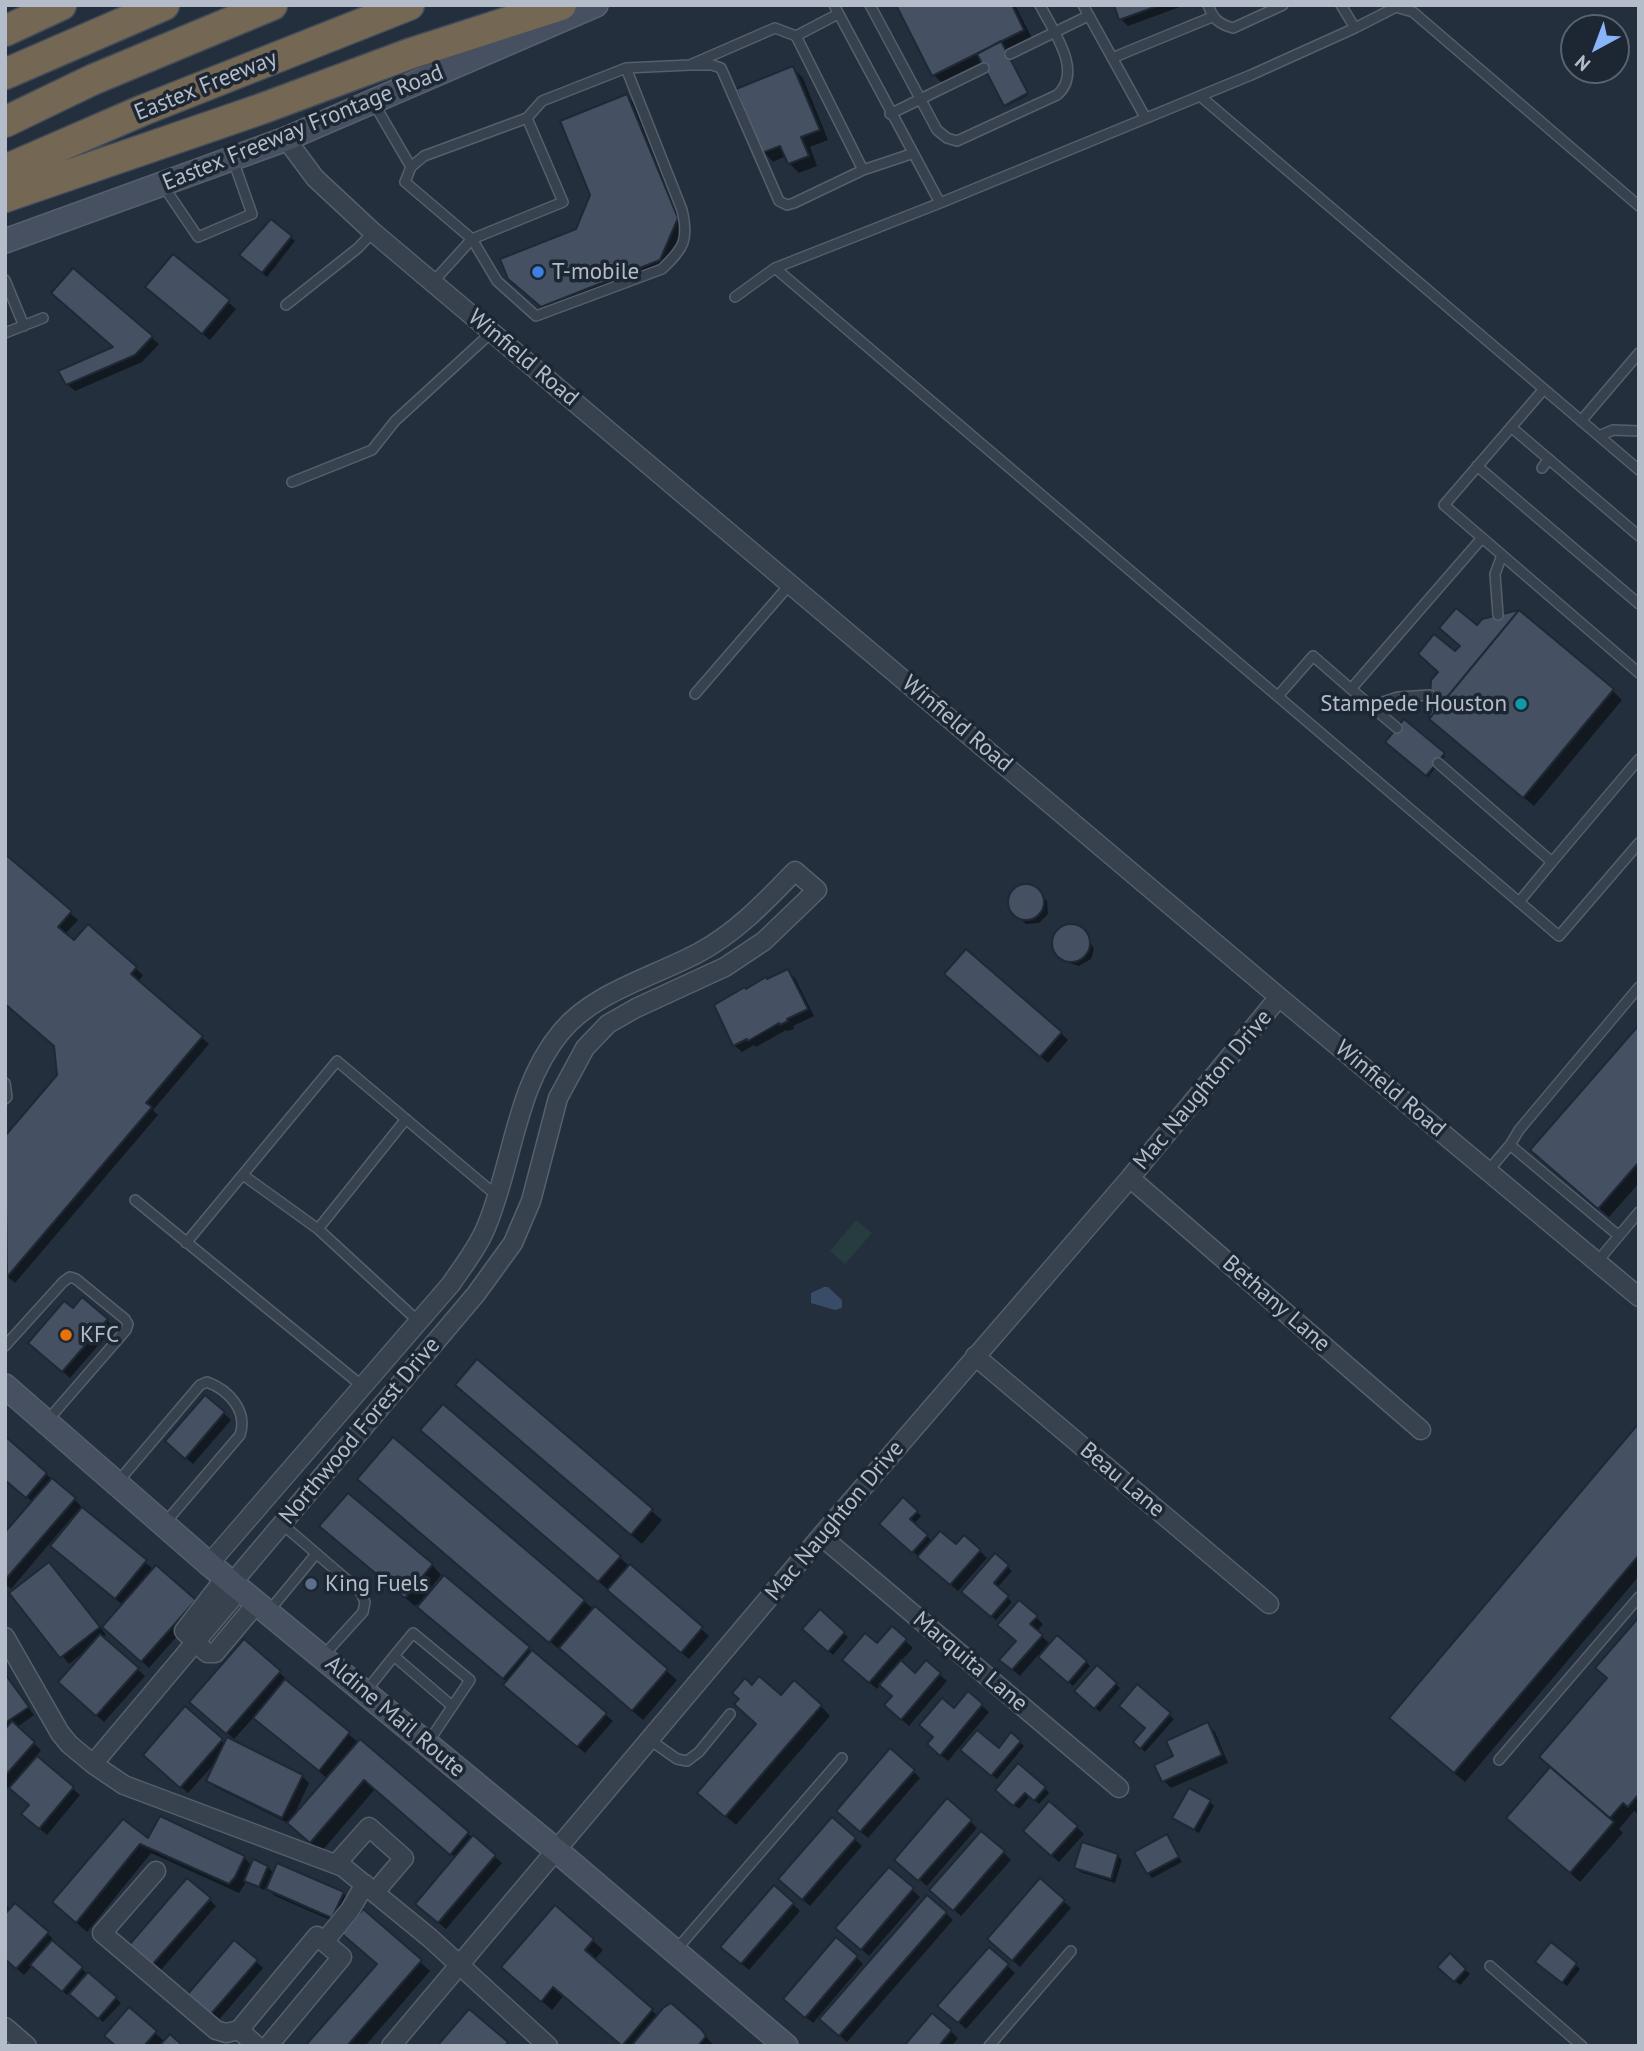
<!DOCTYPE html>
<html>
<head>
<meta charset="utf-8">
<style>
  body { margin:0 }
  #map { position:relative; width:1644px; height:2051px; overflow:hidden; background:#242f3e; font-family:"PT Sans",sans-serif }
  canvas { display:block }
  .frame { position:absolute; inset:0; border:7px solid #b4bcc9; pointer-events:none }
  .north { position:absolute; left:1560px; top:14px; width:70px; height:70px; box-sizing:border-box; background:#1d2633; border:2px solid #59626f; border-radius:50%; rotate:221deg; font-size:19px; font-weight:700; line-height:28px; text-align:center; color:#b4bcc9 }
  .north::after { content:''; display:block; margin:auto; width:24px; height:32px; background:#8ab4f8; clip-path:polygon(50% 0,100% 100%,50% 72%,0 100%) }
</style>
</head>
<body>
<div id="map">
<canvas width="1644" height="2051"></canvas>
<div class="frame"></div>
<div class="north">N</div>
</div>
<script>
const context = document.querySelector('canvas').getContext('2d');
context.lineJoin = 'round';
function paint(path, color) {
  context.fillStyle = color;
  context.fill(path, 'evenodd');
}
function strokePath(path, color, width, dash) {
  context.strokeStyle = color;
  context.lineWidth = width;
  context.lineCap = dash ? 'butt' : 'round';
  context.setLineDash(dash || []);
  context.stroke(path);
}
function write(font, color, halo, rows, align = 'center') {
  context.font = font + ' "PT Sans",sans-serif';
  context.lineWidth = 7;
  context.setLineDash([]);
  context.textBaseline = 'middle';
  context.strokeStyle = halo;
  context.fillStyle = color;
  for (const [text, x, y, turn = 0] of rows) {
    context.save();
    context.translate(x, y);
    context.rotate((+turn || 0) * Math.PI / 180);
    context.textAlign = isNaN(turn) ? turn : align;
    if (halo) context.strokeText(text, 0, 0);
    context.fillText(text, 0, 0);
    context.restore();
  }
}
paint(new Path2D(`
  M856 1220 872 1233 845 1264 830 1251Z`), '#263c3f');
paint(new Path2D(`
  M824 1287H828L842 1300V1308L835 1310 811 1303V1293Z`), '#394c67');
paint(new Path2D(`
  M898 5H1015L1033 40 1007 53 1028 95 1007 106 984 64 944 85 934 75Z
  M1116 5H1185L1128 26 1121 19Z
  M793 68 803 78 828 140 810 147 817 166 799 173 789 163 786 156 773 162 764 152Z
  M627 96 637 106 687 228 669 269 553 316 520 289 578 230Z
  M271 221 295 241 267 277 246 259Z
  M173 256 236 309 210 340 155 294Z
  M73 271 159 344 142 362 75 391 67 384 116 348Z
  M1477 628 1612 690 1622 700 1534 806 1441 729 1440 672Z
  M1404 722 1445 756 1428 777 1388 742Z
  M5 856 78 920 65 934 74 943 88 927 143 975 138 982 209 1044 153 1110 158 1115 15 1283 5 1274V1138L59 1076 56 1047Z
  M1019 887H1032L1047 901 1048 914 1039 923 1026 924 1011 909V896Z
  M1069 926 1083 929 1094 949 1091 959 1079 966 1066 962 1054 945 1057 932Z
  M788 971 795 978 814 1016 793 1026 794 1029 788 1031 786 1030 756 1047 754 1045 742 1052 734 1045 747 991Z
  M954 981 1061 1033 1068 1040 1048 1063Z
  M1639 1028V1183L1609 1217 1542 1160Z
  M83 1299 114 1327 70 1378 37 1349Z
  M477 1362 662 1520 642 1544 467 1394Z
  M206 1397 231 1420 193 1464 174 1448Z
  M1639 1425V1576L1465 1782 1401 1728Z
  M393 1439 677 1680 643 1720 369 1489Z
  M433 1440 619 1557 709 1636 689 1659Z
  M46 1474 74 1499 81 1506 80 1508 201 1609 149 1668 111 1634 123 1605 59 1553 74 1519 72 1517 11 1589 5 1584V1534L33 1502 5 1479Z
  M903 1500 921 1516 914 1524 933 1542 980 1551 987 1558 958 1591 886 1528Z
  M332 1535 432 1565 441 1575 430 1589 433 1591 444 1577 613 1721 585 1753 512 1692 507 1682 417 1604 415 1606Z
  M995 1556 1012 1571 997 1588 1012 1602 996 1620 968 1596Z
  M56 1572 106 1635 102 1638 145 1676 104 1722 67 1689 86 1653 84 1652 69 1664 12 1594Z
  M820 1612 848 1637 833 1655 809 1634Z
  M1036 1617 1043 1624 1037 1632 1051 1645 1086 1662 1090 1666 1073 1686 1038 1655 1020 1676 1009 1667 1018 1641 1007 1632Z
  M1639 1620V1815L1634 1811 1619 1829 1623 1833 1580 1882 1508 1818 1552 1768 1609 1679Z
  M892 1629 913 1648 900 1662 915 1675 926 1663 947 1681 909 1726 893 1712 894 1696 881 1684 877 1689 851 1667 877 1645Z
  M279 1672 286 1679 285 1681 359 1743 360 1741 502 1863 446 1929 424 1911 456 1858 375 1789 321 1852 290 1824 215 1787 208 1780 215 1763 188 1793 152 1762 185 1708 225 1744 302 1776 309 1783 293 1818 328 1779 254 1717 234 1739 199 1709Z
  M5 1674 34 1715 16 1728 41 1750 36 1757 80 1795 47 1835 31 1821V1806L10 1786 5 1791V1731L8 1728 5 1726Z
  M1116 1684 1120 1688 1100 1712 1080 1695Z
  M752 1687 781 1697 821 1706 830 1716 736 1825 709 1802 758 1724Z
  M968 1694 989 1712 948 1761 936 1751 954 1711Z
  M1169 1715 1174 1719 1145 1752 1135 1742Z
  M1208 1725 1215 1732 1228 1763 1171 1788 1164 1781Z
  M1020 1742 1024 1746 997 1779 967 1754 999 1750Z
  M913 1771 920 1778 868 1838 845 1818Z
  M1045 1788 1049 1793 1039 1804 1030 1796 1019 1809 997 1790Z
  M1210 1802 1214 1806 1199 1833 1174 1818Z
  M832 1819 862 1846 810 1906 787 1886Z
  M970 1821 977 1828 927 1886 904 1866Z
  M123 1822 148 1841 244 1857 252 1866 268 1867 274 1874 343 1893 350 1900 339 1924 275 1896 266 1887 264 1890 247 1881 239 1893 151 1853 87 1932 64 1912Z
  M1077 1827 1084 1834 1059 1862 1032 1838Z
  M1167 1837 1182 1862 1152 1878 1148 1873Z
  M1004 1853 1011 1860 961 1916 939 1897Z
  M1117 1855 1122 1860 1115 1883 1080 1872 1075 1868Z
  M889 1869 920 1897 869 1956 845 1935Z
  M1040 1881 1071 1908 1020 1967 996 1946Z
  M209 1899 216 1906 160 1971 138 1952Z
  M793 1904 800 1911 749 1970 730 1954Z
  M5 1905 47 1933 54 1940 52 1943 121 2003 103 2022 70 1992 67 1995 33 1965 24 1975 5 1958Z
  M555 1907 603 1950 594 1960 658 2016 700 2030 714 2046H623L564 1995 552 2010 513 1976Z
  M946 1913 953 1920 847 2042 829 2026Z
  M1551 1944 1580 1969 1567 1986 1542 1966Z
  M989 1949 1015 1973 966 2029 944 2009Z
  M1450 1956 1470 1974 1460 1985 1440 1967Z
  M856 1957 863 1964 813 2023 792 2006Z
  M256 1961 263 1968 218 2021 196 2002Z
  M420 1962 430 1971 365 2046H308Z
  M129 2010 165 2042 180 2046H117Z
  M933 2015 958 2038 952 2046H906Z`), '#0007');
const building = new Path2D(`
  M896 5H1012L1024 30 932 76Z
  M1114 5H1160L1119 20Z
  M1001 41 1028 93 1004 106 977 54Z
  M793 66 820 130 801 137 809 156 788 164 780 146 762 153 736 89Z
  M627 94 678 218 660 260 541 307 508 279 500 259 576 229 590 195 560 121Z
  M271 219 292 236 262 273 239 255Z
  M173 254 230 300 202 334 145 287Z
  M73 268 153 336 135 355 66 385 58 371 113 347 51 293Z
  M1456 608 1477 625 1482 619 1519 610 1429 719 1431 680 1438 672 1418 654 1434 634 1455 651 1460 646 1439 628Z
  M1519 610 1614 689 1523 798 1429 719Z
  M1404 719 1445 753 1426 776 1385 742Z
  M5 854 72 911 58 927 74 940 88 924 137 967 131 974 203 1036 146 1103 152 1107 7 1277 5 1136 57 1075 54 1046 5 1004Z
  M1008 902a18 18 0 1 1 36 0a18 18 0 1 1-36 0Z
  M1052 943a19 19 0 1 1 38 0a19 19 0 1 1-38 0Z
  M966 949 1062 1032 1040 1057 944 974Z
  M788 969 808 1009 787 1019 788 1021 780 1025 779 1023 748 1041 747 1039 733 1046 714 1005 745 987 746 989 766 977 767 979Z
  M1639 1025V1162L1598 1209 1530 1150Z
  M82 1297 108 1319 62 1372 28 1343 64 1301 73 1308Z
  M477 1359 653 1509 631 1535 455 1385Z
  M205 1395 225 1412 185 1459 165 1441Z
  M443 1404 621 1556 598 1582 420 1430Z
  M1639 1423V1555L1454 1773 1389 1718Z
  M5 1436 47 1473 26 1498 5 1480Z
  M393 1437 585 1600 549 1643 357 1479Z
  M52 1478 76 1498 5 1580V1532Z
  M348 1493 433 1564 405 1598 319 1526Z
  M903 1497 918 1511 910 1519 928 1535 912 1553 879 1524Z
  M82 1507 147 1560 115 1599 50 1546Z
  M940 1531 956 1544 964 1535 981 1550 950 1585 917 1557Z
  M995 1553 1009 1565 994 1583 1009 1596 991 1617 961 1592Z
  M49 1562 100 1627 60 1658 9 1593Z
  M630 1564 703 1627 681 1653 607 1590Z
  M156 1565 196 1600 141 1662 102 1627Z
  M444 1575 530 1647 503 1679 417 1607Z
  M1019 1600 1038 1616 1030 1624 1043 1635 1012 1670 999 1660 1016 1641 997 1625Z
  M595 1606 668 1669 632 1711 559 1648Z
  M820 1609 845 1632 828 1652 802 1629Z
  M1639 1617V1794L1628 1807 1623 1803 1610 1818 1539 1757 1607 1678 1595 1668Z
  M892 1626 907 1639 869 1683 842 1660 865 1633 877 1643Z
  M100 1634 139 1668 96 1716 58 1682Z
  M1057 1635 1087 1661 1068 1683 1038 1657Z
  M244 1639 281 1671 226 1734 189 1702Z
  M532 1650 607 1713 577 1747 503 1685Z
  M901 1660 915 1673 926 1660 941 1673 901 1720 884 1705 892 1696 879 1685Z
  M1097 1665 1117 1683 1094 1709 1074 1691Z
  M5 1674 29 1707 5 1723Z
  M759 1676 781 1695 794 1680 822 1705 725 1817 697 1793 756 1724 734 1704 739 1699 732 1693 745 1678 752 1685Z
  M285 1679 350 1732 319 1771 253 1718Z
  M1137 1684 1171 1713 1140 1749 1133 1742 1145 1728 1119 1706Z
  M968 1691 983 1704 940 1756 927 1744 933 1737 919 1725 942 1698 954 1708Z
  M185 1706 223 1739 180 1788 143 1755Z
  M12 1721 35 1742 5 1776V1729Z
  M1208 1722 1222 1755 1162 1782 1154 1765 1173 1756 1166 1741Z
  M977 1730 999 1748 1011 1732 1021 1741 991 1776 960 1750Z
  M227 1737 303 1775 282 1818 206 1781Z
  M360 1739 469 1832 450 1855 364 1780 310 1843 287 1823Z
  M890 1748 915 1770 860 1832 836 1811Z
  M37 1756 74 1787 39 1829 21 1814 29 1805 9 1788Z
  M1018 1763 1046 1787 1034 1801 1025 1793 1013 1806 995 1790Z
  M1550 1767 1614 1822 1570 1873 1506 1818Z
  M1189 1788 1211 1800 1194 1830 1172 1818Z
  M947 1798 972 1820 918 1881 894 1860Z
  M1049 1801 1078 1826 1051 1856 1023 1831Z
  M160 1816 245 1856 235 1877 229 1884 140 1844 76 1923 52 1902 123 1819 148 1838Z
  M832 1817 856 1838 802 1900 778 1879Z
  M981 1831 1005 1851 953 1911 929 1890Z
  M1167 1834 1179 1857 1147 1874 1134 1852Z
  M473 1835 496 1855 438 1923 415 1904Z
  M1082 1842 1118 1854 1111 1879 1074 1868Z
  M253 1859 268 1866 259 1887 244 1881Z
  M277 1863 344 1892 332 1918 266 1889Z
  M889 1867 914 1888 861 1950 835 1928Z
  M187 1878 211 1898 152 1965 129 1945Z
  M1040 1878 1065 1900 1012 1961 987 1939Z
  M774 1885 794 1903 741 1964 720 1947Z
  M927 1895 947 1912 839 2036 819 2019Z
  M15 1903 49 1932 16 1969 5 1959V1914Z
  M555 1905 594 1939 585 1950 653 2009 622 2046 553 1987 541 2002 501 1967Z
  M363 1909 422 1960 347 2046H305L377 1964 342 1934Z
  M836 1937 858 1956 805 2018 783 1999Z
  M52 1940 83 1967 62 1992 30 1965Z
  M234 1940 258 1960 210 2015 187 1995Z
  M1551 1942 1577 1963 1562 1983 1535 1962Z
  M989 1947 1009 1964 958 2023 937 2006Z
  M1450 1953 1466 1969 1454 1982 1437 1967Z
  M88 1972 117 1997 98 2019 69 1994Z
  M671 2003 701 2029 706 2036 698 2046H631L663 2008Z
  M129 2007 157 2031 144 2046H116L104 2036Z
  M469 2009 508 2042 505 2046H437Z
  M932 2013 952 2030 939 2046H904Z
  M170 2034 183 2046H159Z`);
paint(building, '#455162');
strokePath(building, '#1f2835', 2);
const lane = new Path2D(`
  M834 5 940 203 775 268 1559 936 1639 843
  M870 5 937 130 947 138 957 141 1057 95C1084 72 1053 31 1040 5
  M1083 5 1145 117
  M1208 5C1213 19 1219 24 1233 28L1283 5
  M1341 5 1355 28 1396 7 1413 12 1639 206
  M838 14 796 36 863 170 911 154
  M1010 54 1088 16
  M1112 58 1212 17
  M692 65H712L721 68 779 201 787 205 794 203 863 170
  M1200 96 1639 470
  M373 102 411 167
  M890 114 984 68
  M527 118 424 156 411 167 405 182 472 239 563 202 527 118 542 101 626 68 690 65 775 28 796 36
  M162 184 198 237 252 214 233 160
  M940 203 1251 75 1355 28
  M5 280 24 326
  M433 282 472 239 497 281 536 316 662 269C684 248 689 240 682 210L626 68
  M735 297 775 268
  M286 305 358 248 373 232
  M5 333 43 318
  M1544 389 1444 505 1639 673
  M1581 421 1639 353
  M1511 427 1639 536
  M1599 436 1613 430 1639 431
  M1477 466 1639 604
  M1542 468 1549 459
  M292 482 372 450 395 421 492 332
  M1498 615 1495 574 1502 555
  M1351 689 1397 728
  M695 694 791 583
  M1278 696 1313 656 1351 689 1482 538
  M1371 706 1398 697 1430 695
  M1438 763 1552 862 1639 759
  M1519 902 1552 862
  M5 1083 7 1097 5 1099
  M1488 1171 1510 1145
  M243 1175 318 1229 418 1321
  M135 1200 361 1385
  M318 1229 406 1119
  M1619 1236 1510 1145 1519 1130 1639 987
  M186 1243 337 1061 497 1196
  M1597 1262 1639 1212
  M5 1346 63 1282 70 1277 76 1279 125 1319 128 1324 126 1330 47 1421
  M117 1483 200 1385 207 1382C229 1390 248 1411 240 1435L165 1523
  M282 1524 360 1591 365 1602 363 1612 323 1656
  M269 1611 316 1554
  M366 1691 394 1656
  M650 1740 677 1759 687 1761 699 1752 730 1714
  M427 1744 470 1680 413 1633 394 1656 452 1706
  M1499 1760 1639 1597
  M676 1950 842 1758
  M1490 1966 1582 2046
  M989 2046 1071 1951`);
const street = new Path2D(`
  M286 139 315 178 373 232 1279 997 1639 1297
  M1130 1178 1421 1430
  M975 1356 1269 1604
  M821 1536 1119 1788
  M209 1564 451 1284C463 1266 479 1246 487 1225 513 1162 516 1086 561 1032 594 992 653 977 698 953 736 933 766 901 795 871L817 890 764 941 725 967 636 1008 608 1024 585 1048 558 1098 531 1201 513 1243 476 1294 233 1582
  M226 1577 184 1631 207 1653H215L257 1603
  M5 1637 60 1733 69 1744 93 1764 124 1785 343 1867 430 1938 548 2046
  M93 1764 240 1589
  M336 1864 369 1827 404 1858 375 1892
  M156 1871 102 1933 216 2030 226 2033 239 2030 317 1936 342 1957 268 2046
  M324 1942 350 1910 365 1884
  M5 2027 27 2046
  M239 2030 257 2046
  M391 2046 821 1536 1130 1178 1279 997`);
const secondary = new Path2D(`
  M5 241 286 139 596 5
  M5 1386 209 1564 557 1851 786 2046`);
const highway = new Path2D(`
  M5 31 61 5
  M5 74 164 5
  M5 122 92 80 272 5
  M5 170 141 111 409 5
  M5 197 261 109 409 54 561 5`);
strokePath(lane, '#565f6c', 12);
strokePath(street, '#565f6c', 21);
strokePath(secondary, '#565f6c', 26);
strokePath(highway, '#434c59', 33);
strokePath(lane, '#38414e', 9);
strokePath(street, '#38414e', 18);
strokePath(secondary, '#465061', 23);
strokePath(highway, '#746855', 30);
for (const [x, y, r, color] of [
  [538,272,7,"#3f7fe0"],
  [1521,704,7,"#0f9aa8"],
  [66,1335,7,"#e8710a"],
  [311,1584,7,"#5c6f8a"]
]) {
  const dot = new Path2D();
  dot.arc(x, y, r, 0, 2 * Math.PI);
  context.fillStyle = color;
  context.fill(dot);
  strokePath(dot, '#1d2633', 2.5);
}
write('23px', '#b4bcc9', '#1d2633', [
  ["Eastex Freeway",206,86,-22],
  ["Eastex Freeway Frontage Road",303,128,-22],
  ["Winfield Road",523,358,40],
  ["Winfield Road",957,724,40],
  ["Winfield Road",1390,1089,40],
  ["Mac Naughton Drive",1203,1090,-50],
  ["Bethany Lane",1276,1304,41],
  ["Northwood Forest Drive",360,1431,-50],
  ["Beau Lane",1122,1480,40],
  ["Mac Naughton Drive",835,1521,-50],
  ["Marquita Lane",970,1662,40],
  ["Aldine Mail Route",395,1717,40]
]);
write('23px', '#b4bcc9', '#1d2633', [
  ["T-mobile",552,272],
  ["Stampede Houston",1507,704,"right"],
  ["KFC",80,1335],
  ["King Fuels",325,1584]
], 'left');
</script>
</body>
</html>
